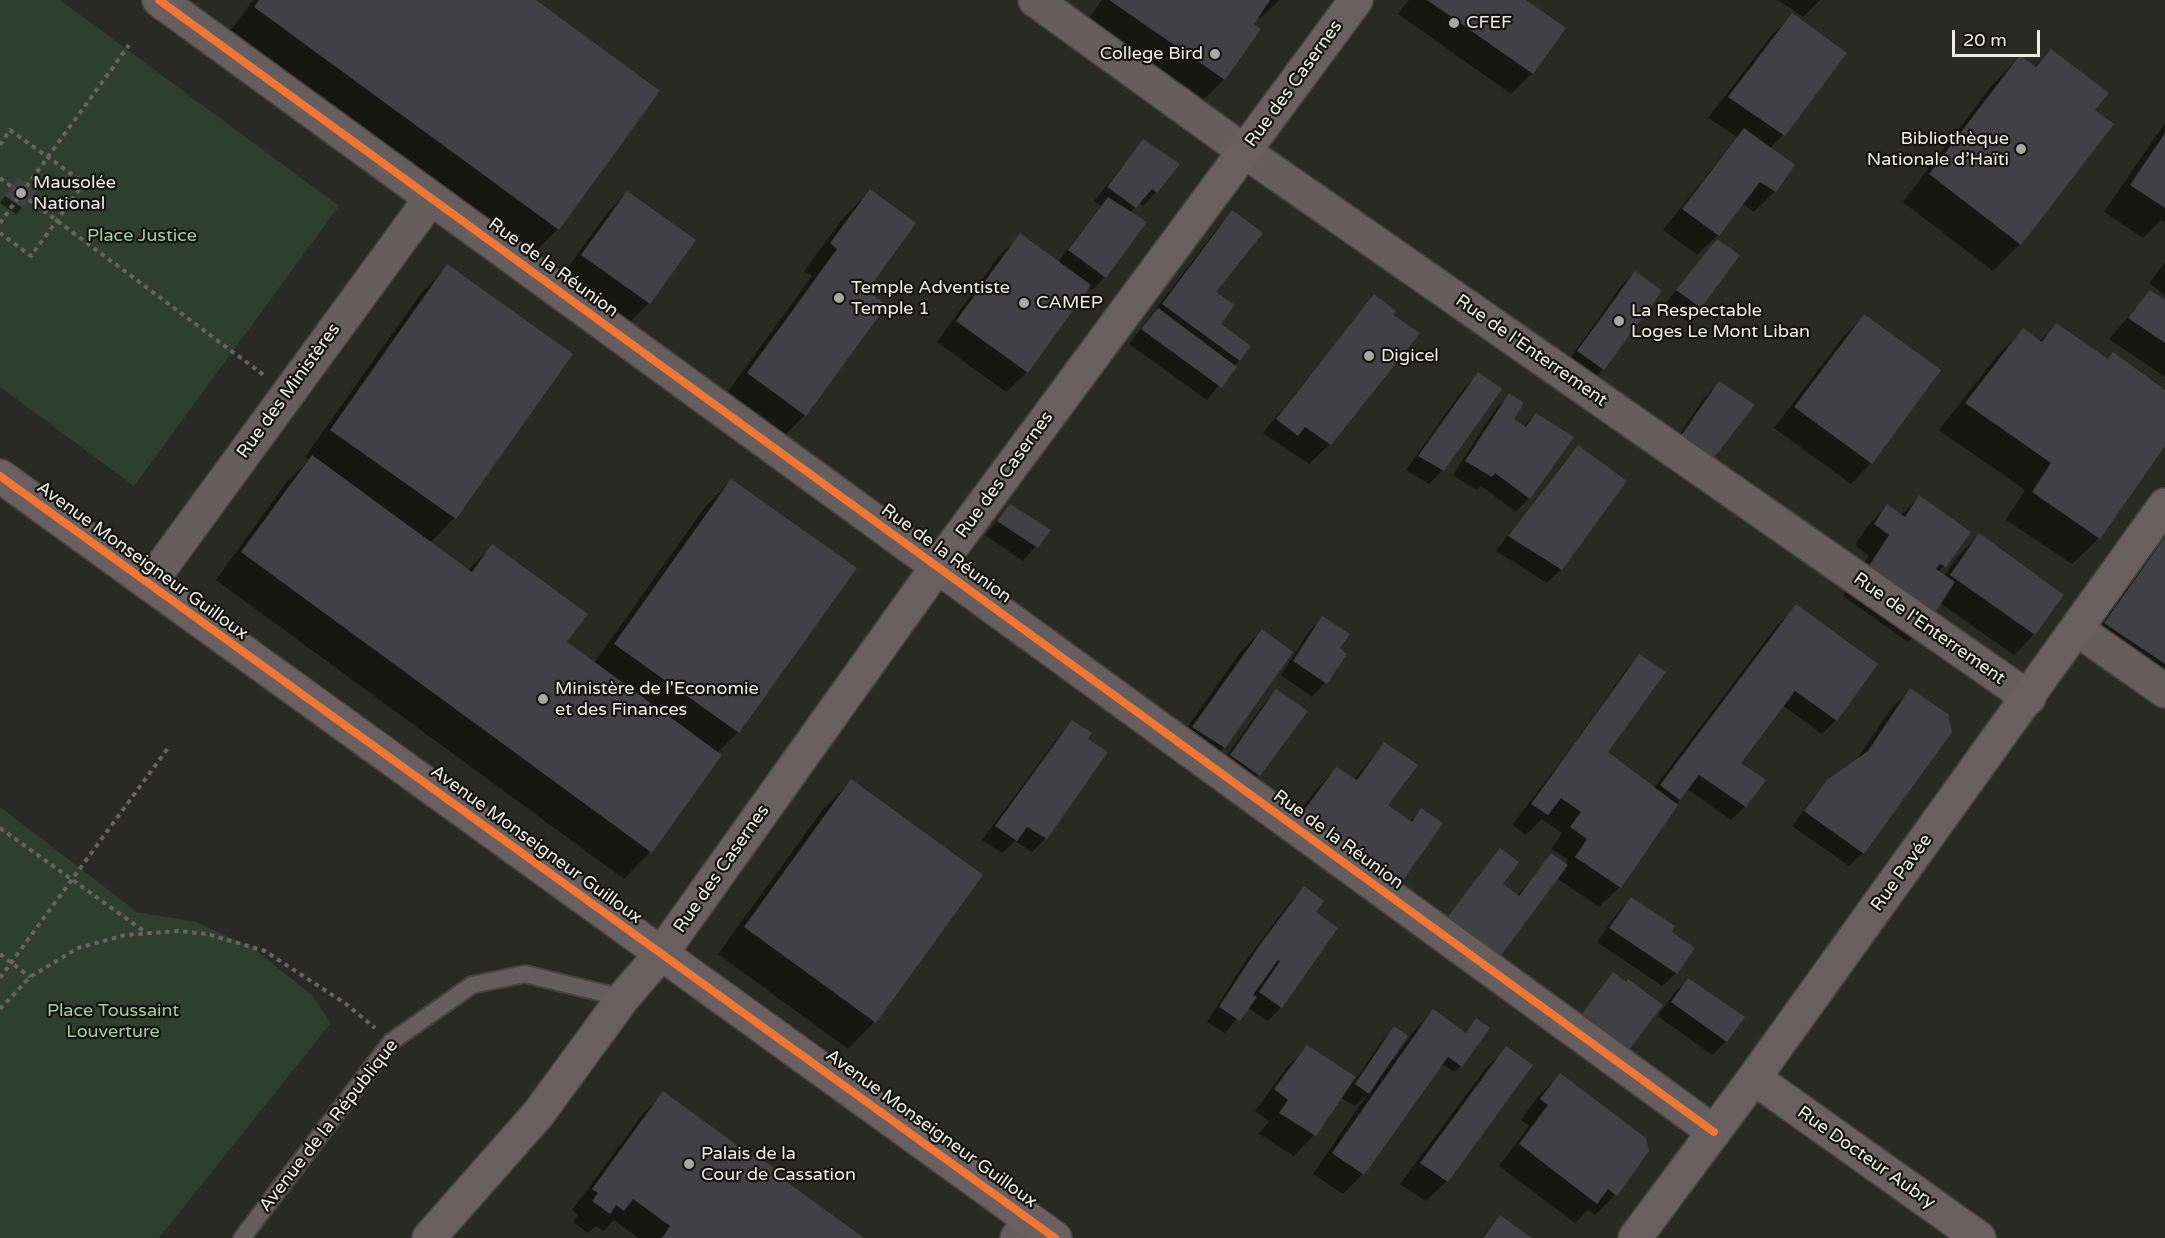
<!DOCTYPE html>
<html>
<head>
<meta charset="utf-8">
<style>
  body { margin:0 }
  #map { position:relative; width:2165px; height:1238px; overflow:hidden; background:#2a2a25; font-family:"Varela Round",sans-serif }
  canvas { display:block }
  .scale { position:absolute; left:1952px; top:30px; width:88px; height:27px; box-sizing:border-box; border:3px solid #eeede7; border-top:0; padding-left:8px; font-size:18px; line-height:21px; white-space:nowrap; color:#eeede7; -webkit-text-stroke:4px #14130f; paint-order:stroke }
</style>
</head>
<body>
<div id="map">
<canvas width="2165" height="1238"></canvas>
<div class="scale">20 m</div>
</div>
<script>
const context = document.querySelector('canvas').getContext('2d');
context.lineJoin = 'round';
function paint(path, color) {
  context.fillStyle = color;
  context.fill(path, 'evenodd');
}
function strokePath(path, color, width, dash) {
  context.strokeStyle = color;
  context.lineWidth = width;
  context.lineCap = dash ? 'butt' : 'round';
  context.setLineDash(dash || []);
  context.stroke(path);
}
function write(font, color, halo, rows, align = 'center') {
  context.font = font + ' "Varela Round",sans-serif';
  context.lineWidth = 4.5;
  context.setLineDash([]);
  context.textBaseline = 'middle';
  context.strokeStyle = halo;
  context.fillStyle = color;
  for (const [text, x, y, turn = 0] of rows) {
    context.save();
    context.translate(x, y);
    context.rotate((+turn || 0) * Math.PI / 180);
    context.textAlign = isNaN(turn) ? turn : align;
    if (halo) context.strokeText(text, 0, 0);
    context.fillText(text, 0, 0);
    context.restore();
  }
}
paint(new Path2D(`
  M0 0H60L339 206 134 486 0 387Z
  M0 807 137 912 196 922 253 948 312 995 331 1023 159 1238H0Z`), '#2f3f2e');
paint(new Path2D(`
  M253 0H533L658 92 558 229 531 256 228 34Z
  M1102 0H1279L1260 19 1257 17 1224 79 1204 99 1088 20Z
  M1409 0H1524L1564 29 1532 73 1511 94 1398 14Z
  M1778 0H1820L1803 17Z
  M1793 15 1783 135 1770 148 1775 191 1754 212 1742 203 1718 235 1697 255 1663 230 1737 137 1708 118 1772 35Z
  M2051 51 2093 111 2020 244 1993 271 1903 202 1993 84 2020 57 2034 67Z
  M2165 123V222L2161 220 2143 238 2104 212Z
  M1143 140 1178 165 1156 192 1143 206 1139 203 1130 213 1105 277 1092 290 1088 287 1027 372 1006 392 937 342 999 256 1020 235 1057 263 1101 206 1094 201Z
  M18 179 22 208 16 214 0 203Z
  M870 191 865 291 885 305 805 415 778 442 721 401 812 276 804 271 843 218Z
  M627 193 694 241 649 303 628 324 562 276 607 213Z
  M1232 212 1214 292 1219 325 1239 360 1207 400 1129 344 1219 226Z
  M1717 241 1738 255 1700 307 1686 321 1664 305Z
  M2165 262V295L2149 283Z
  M448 266 571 354 454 518 430 543 467 571 492 546 565 642 594 663 705 507 731 481 855 568 738 732 717 753 650 852 624 879 216 580 285 484 309 460 305 457 421 293Z
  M1635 273 1603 369 1590 383 1565 366 1621 286Z
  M2150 292 2165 302V377L2109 339Z
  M1374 296 1330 444 1309 464 1263 433Z
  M1864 316 1871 463 1851 484 1774 428 1844 336Z
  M2057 325 2107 361 2165 392V443L2099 538 2072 564 2006 520 2025 490 1939 430 1996 357 2023 330 2039 342Z
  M1478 374 1500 389 1443 470 1429 484 1406 470 1464 388Z
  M1719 383 1697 472 1668 451 1705 397Z
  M1510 395 1512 419 1523 427 1536 414 1572 438 1529 498 1516 512 1481 486 1477 490 1453 475 1496 408Z
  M1578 447 1561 569 1547 583 1496 551 1565 461Z
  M1920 496 1969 532 1938 573 1944 576 1958 556 1979 535 2034 634 2014 655 1940 603 1928 621 1908 642 1843 596 1869 556 1855 545 1867 527 1887 506 1900 516Z
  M1010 506 1049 531 1023 561 985 535Z
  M2165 538V681L2085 644 2126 586Z
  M1796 606 1876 664 1836 720 1822 734 1782 705 1739 763 1745 806 1731 820 1687 789 1620 887 1599 907 1556 878 1498 957 1433 934 1501 850V884L1517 896 1551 855 1565 865 1568 860 1551 849 1562 833 1542 819 1526 835 1512 825 1570 749 1626 670 1639 656 1606 752 1654 788 1776 627Z
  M1323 618 1338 648 1325 683 1312 697 1281 675 1309 631Z
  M1262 631 1224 747 1203 768 1173 748 1241 651Z
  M1910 690 1863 853 1849 866 1792 826 1814 796 1855 762 1890 710Z
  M1276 691 1259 775 1245 788 1217 769 1263 705Z
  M1073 722 1086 739 1046 838 1032 852 1015 841 1002 853 982 840 1059 736Z
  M1384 744 1387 805 1409 822 1422 810 1398 884 1282 834 1316 790 1336 769 1353 780Z
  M851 781 980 876 874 1022 848 1049 718 954 824 808Z
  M1304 888 1314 912 1281 1007 1268 1021 1247 1007 1225 1033 1207 1022 1245 962 1290 902Z
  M1631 899 1670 933 1676 973 1662 986 1597 942 1618 912Z
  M1688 980 1726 1041 1712 1055 1658 1016 1674 993Z
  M1607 981 1623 1054 1577 1022Z
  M1434 1011 1465 1034 1476 1020 1461 1066 1454 1072 1442 1064 1363 1174 1343 1194 1313 1174 1368 1093 1355 1106 1340 1097 1314 1135 1294 1156 1259 1134 1269 1121 1255 1111 1287 1067 1307 1047 1356 1079 1381 1042 1394 1028 1392 1058 1394 1059 1413 1032Z
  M1506 1048 1447 1181 1426 1201 1400 1184 1486 1068Z
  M1560 1075 1615 1195 1595 1215 1588 1210 1575 1223 1499 1166 1529 1126 1521 1120 1539 1095Z
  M663 1093 774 1174 861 1238H638L614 1220 603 1231 596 1226 588 1233 573 1222 578 1215 572 1210 643 1114Z
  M1500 1217 1530 1238H1481Z`), '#0007');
paint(new Path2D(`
  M259 0H536L660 91 559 230 254 7Z
  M1109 0H1270L1254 24 1261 29 1225 80Z
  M1427 0H1526L1566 28 1533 74Z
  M1792 13 1847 53 1785 136 1728 97Z
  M2051 49 2109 93 2095 110 2114 124 2021 245 1929 174 2020 55 2036 67Z
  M1744 128 1795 165 1776 192 1760 182 1719 236 1682 209Z
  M2165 133V208L2130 185Z
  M1143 139 1180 164 1157 193 1152 189 1136 208 1107 187Z
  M18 177 37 191 24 209 5 196Z
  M870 189 916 223 867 291 887 305 806 416 747 373 837 249 830 243Z
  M627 191 696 240 650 304 581 255Z
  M1108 197 1147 222 1106 278 1068 250Z
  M1232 210 1263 233 1216 292 1235 305 1221 324 1251 346 1240 361 1162 304Z
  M1020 233 1091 285 1028 373 956 321Z
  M1717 239 1740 255 1701 308 1676 290Z
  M447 264 573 354 456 519 330 430Z
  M1635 271 1662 291 1604 370 1577 351Z
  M2150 290 2165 300V343L2128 318Z
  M1374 294 1396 311 1393 315 1420 333 1331 445 1305 427 1298 436 1276 419Z
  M1158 308 1237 367 1222 388 1141 329Z
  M1864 314 1941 370 1872 464 1794 407Z
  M2056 323 2108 359 2113 352 2165 390V446L2100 539 2032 492 2051 463 1965 403 2023 328 2042 342Z
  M1478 372 1502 389 1444 471 1418 456Z
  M1719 381 1755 405 1712 460 1680 437Z
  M1509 393 1524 403 1514 419 1526 427 1536 413 1574 437 1530 499 1495 473 1492 477 1465 461Z
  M1578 445 1627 481 1562 570 1508 536Z
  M312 455 472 572 492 544 588 614 567 642 722 755 652 853 241 552Z
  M731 479 857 568 739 733 614 644Z
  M1919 495 1971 532 1946 567 1940 564 1936 569 1955 582 1929 622 1863 575 1889 535 1874 524 1887 504 1905 517Z
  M1010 504 1051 530 1038 548 997 521Z
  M1979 533 2064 595 2035 635 1950 575Z
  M2165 537V664L2104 623Z
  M1796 604 1878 664 1837 721 1795 691 1741 763 1766 780 1746 807 1699 775 1680 800 1660 785Z
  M1322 616 1350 634 1340 648 1347 654 1327 684 1293 661Z
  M1262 629 1293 652 1225 748 1192 727Z
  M1639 654 1666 672 1608 752 1678 805 1621 888 1575 857 1587 839 1570 827 1581 812 1561 798 1548 815 1531 804Z
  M1910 688 1948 714 1952 732 1864 854 1804 811 1827 780 1868 751Z
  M1276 689 1308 711 1260 776 1230 755Z
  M1072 720 1092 733 1088 739 1108 752 1047 839 1027 827 1017 841 995 826Z
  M1384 742 1418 765 1388 805 1412 822 1421 808 1443 823 1400 885 1377 871 1380 867 1302 813 1336 767 1357 780Z
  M851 779 983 875 876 1023 744 927Z
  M1500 848 1519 862 1503 884 1519 896 1551 853 1568 865 1499 958 1445 920Z
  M1304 886 1324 901 1316 912 1338 928 1282 1008 1259 992 1280 961 1278 960 1253 995 1257 997 1240 1021 1219 1007 1259 946Z
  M1631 897 1675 926 1672 932 1695 948 1677 974 1609 928Z
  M1613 972 1626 982 1628 979 1663 1005 1625 1055 1590 1030 1595 1023 1582 1014Z
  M1688 978 1745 1017 1727 1042 1671 1002Z
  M1433 1009 1466 1033 1476 1018 1490 1028 1462 1067 1448 1057 1364 1175 1332 1153Z
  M1394 1026 1408 1036 1369 1094 1355 1084Z
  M1307 1045 1356 1077 1316 1136 1279 1113 1288 1100 1274 1089Z
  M1506 1046 1533 1065 1448 1182 1420 1163Z
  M1560 1073 1646 1138 1649 1151 1617 1196 1608 1189 1597 1204 1519 1144 1548 1105 1540 1099Z
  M663 1091 753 1157 755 1154 778 1171 776 1174 864 1238H662L670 1226 633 1199 624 1211 616 1205 610 1214 592 1201 598 1193 592 1189Z
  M1500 1215 1532 1238H1483Z`), '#414044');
const lane = new Path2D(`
  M242 1238 391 1042 472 985 525 974 623 998`);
const street = new Path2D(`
  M159 0 1714 1132
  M1035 0 1244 151 2029 698
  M149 584 431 198
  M2078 630 2165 691
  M1017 1238 1030 1220`);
const secondary = new Path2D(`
  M164 4 167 0
  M0 476 1055 1238
  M1754 1078 1979 1238
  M429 1238 539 1113 623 998 661 954 937 567 1356 0
  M1635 1238 1754 1078 2165 505`);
strokePath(lane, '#454441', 20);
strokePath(street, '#454441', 36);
strokePath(secondary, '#454441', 36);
strokePath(new Path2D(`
  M0 145 10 130 84 183 31 256 0 233
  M0 178 265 376
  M0 223 129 45
  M0 828 145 932
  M0 954 30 977
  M0 978 168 748
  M0 1009 30 977 78 948 125 935 178 931 207 934 265 951 346 1004 375 1028`), '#696261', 4, [4.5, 4.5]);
strokePath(lane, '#665d5e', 16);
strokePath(street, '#665d5e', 33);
strokePath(secondary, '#6a5f60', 33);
strokePath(new Path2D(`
  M159 0 1714 1132
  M0 476 1055 1238`), '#f07635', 8);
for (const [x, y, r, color] of [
  [1454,23,6,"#a9a9a3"],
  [1215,54,6,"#a9a9a3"],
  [2021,149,6,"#a9a9a3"],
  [21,193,6,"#a9a9a3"],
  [839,298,6,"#a9a9a3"],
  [1024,303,6,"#a9a9a3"],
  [1619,321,6,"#a9a9a3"],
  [1369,356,6,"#a9a9a3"],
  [543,699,6,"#a9a9a3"],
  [689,1164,6,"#a9a9a3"]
]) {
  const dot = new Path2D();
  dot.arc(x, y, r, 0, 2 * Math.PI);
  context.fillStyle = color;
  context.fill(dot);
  strokePath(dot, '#14130f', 2);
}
write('18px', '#eeede7', '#14130f', [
  ["CFEF",1466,23],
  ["College Bird",1203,54,"right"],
  ["Bibliothèque",2009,139,"right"],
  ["Nationale d’Haïti",2009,160,"right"],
  ["Mausolée",33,183],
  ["National",33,204],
  ["Temple Adventiste",851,288],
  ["Temple 1",851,309],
  ["CAMEP",1036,303],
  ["La Respectable",1631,311],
  ["Loges Le Mont Liban",1631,332],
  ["Digicel",1381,356],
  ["Ministère de l'Economie",555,689],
  ["et des Finances",555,710],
  ["Palais de la",701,1154],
  ["Cour de Cassation",701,1175]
], 'left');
write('18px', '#eeede7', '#14130f', [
  ["Rue des Casernes",1294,84,-54],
  ["Rue de la Réunion",553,268,36],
  ["Rue de l'Enterrement",1531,351,35],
  ["Rue des Ministères",289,391,-54],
  ["Rue des Casernes",1005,475,-54],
  ["Rue de la Réunion",946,554,36],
  ["Avenue Monseigneur Guilloux",142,561,36],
  ["Rue de l'Enterrement",1929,629,35],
  ["Rue de la Réunion",1338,840,36],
  ["Avenue Monseigneur Guilloux",536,845,36],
  ["Rue des Casernes",722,869,-55],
  ["Rue Pavée",1902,873,-54],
  ["Avenue de la République",329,1126,-52],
  ["Avenue Monseigneur Guilloux",931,1129,36],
  ["Rue Docteur Aubry",1866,1158,35]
]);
write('18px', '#a1cf9f', '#14130f', [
  ["Place Justice",142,236],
  ["Place Toussaint",113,1011],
  ["Louverture",113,1032]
]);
</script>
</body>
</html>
